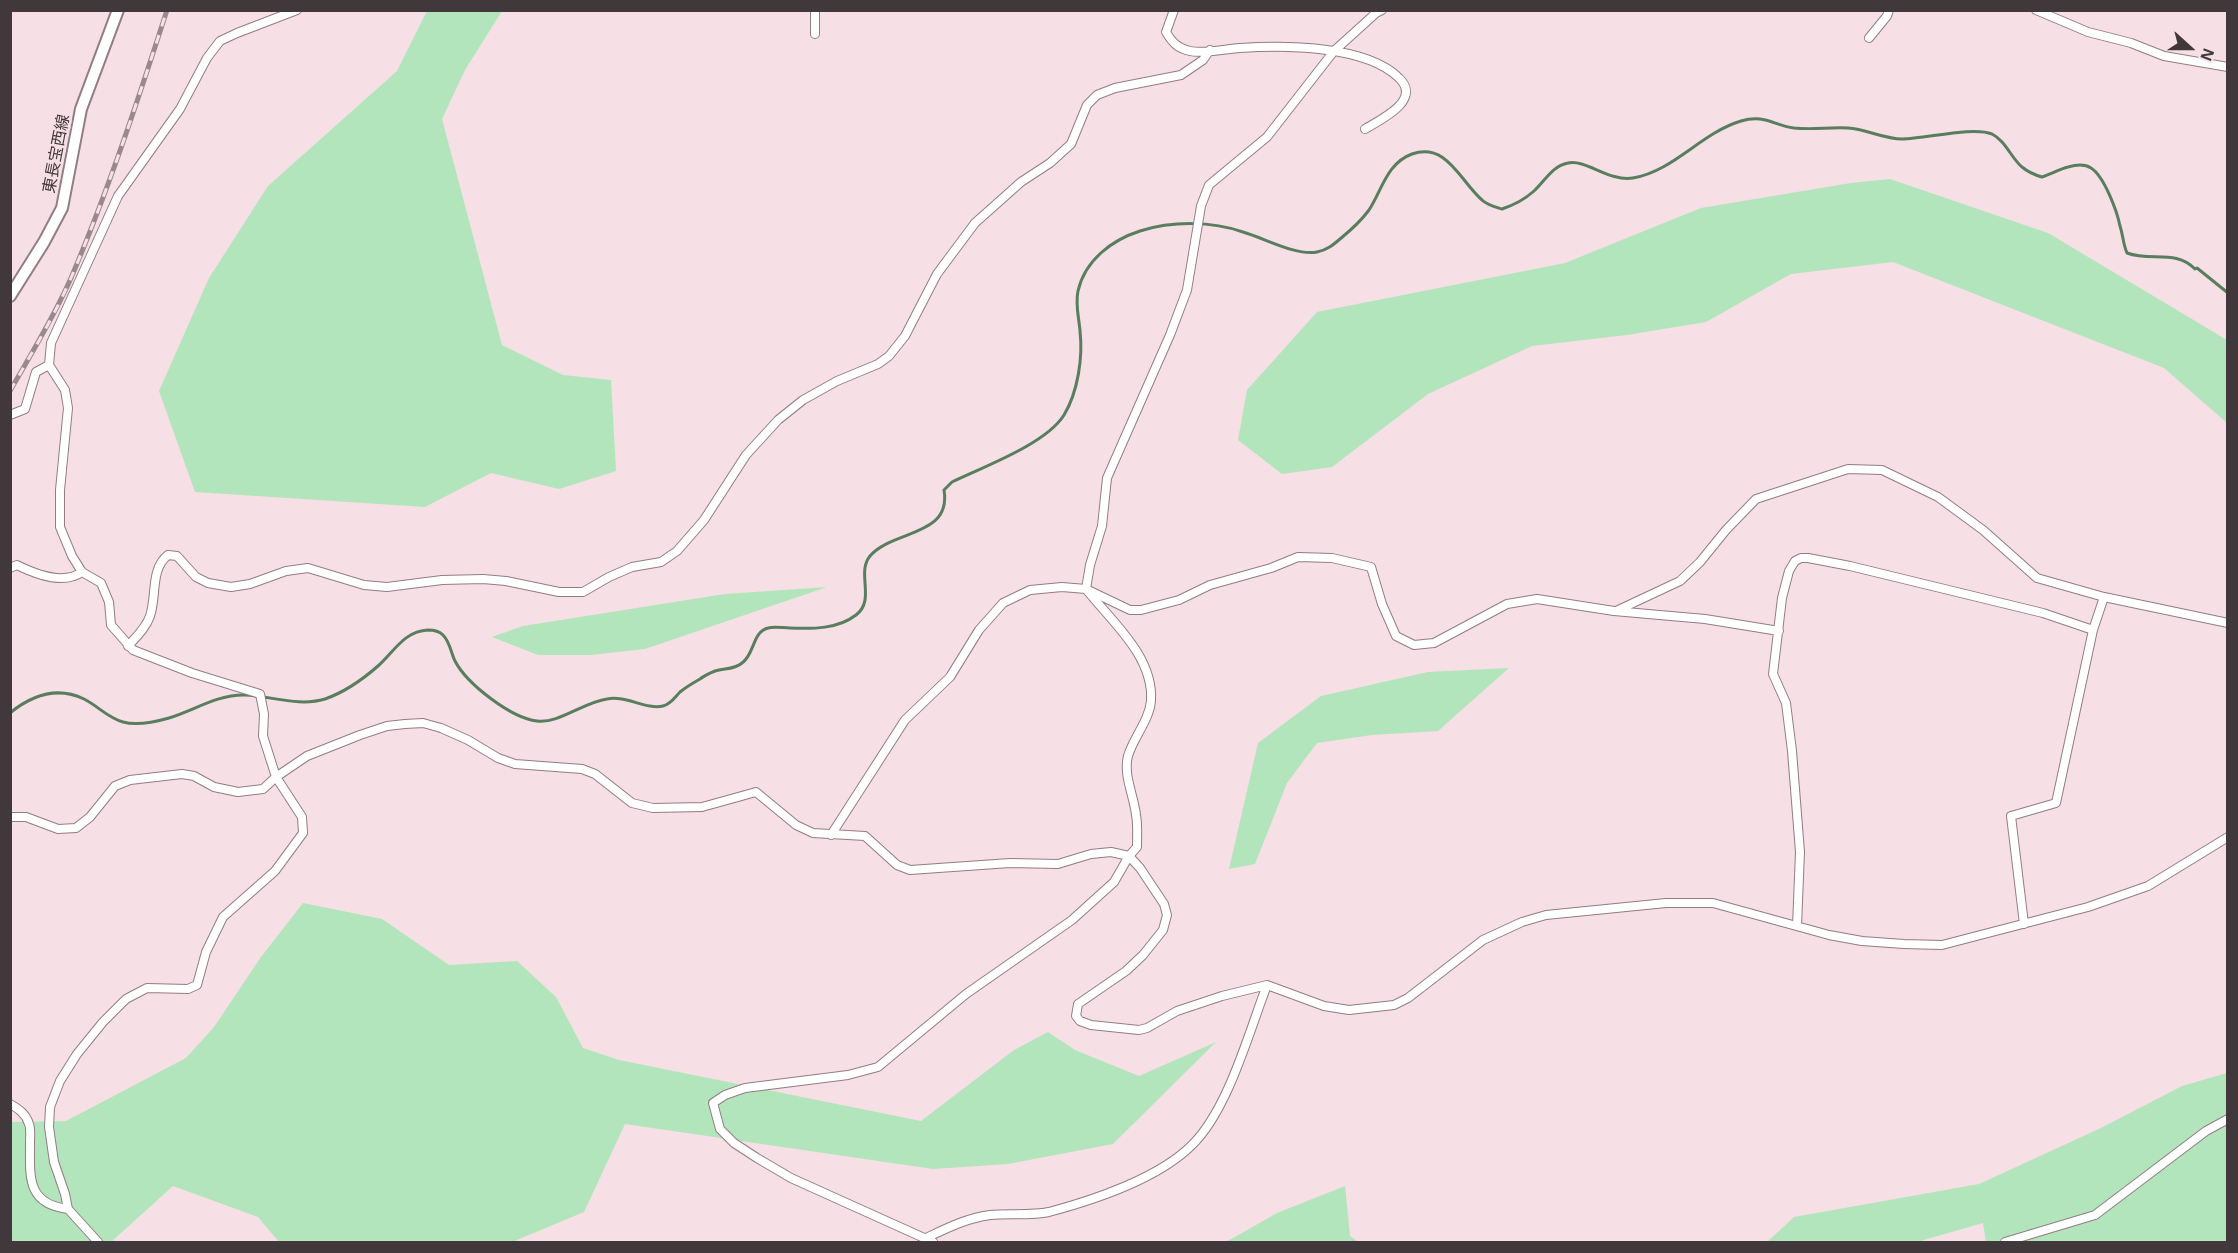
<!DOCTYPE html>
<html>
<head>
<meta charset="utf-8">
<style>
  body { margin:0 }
  #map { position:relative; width:2238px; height:1253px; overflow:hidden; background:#f6dfe5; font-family:Helvetica,sans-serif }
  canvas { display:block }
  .frame { position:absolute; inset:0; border:12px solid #41383b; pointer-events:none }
  .north { position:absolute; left:2160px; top:18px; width:60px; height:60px; -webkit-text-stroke:4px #f6dfe5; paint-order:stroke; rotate:111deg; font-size:16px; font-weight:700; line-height:24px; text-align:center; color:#41383b }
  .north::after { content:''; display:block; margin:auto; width:21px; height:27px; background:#41383b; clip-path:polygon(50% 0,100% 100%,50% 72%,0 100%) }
</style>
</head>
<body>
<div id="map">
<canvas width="2238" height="1253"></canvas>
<div class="frame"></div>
<div class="north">N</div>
</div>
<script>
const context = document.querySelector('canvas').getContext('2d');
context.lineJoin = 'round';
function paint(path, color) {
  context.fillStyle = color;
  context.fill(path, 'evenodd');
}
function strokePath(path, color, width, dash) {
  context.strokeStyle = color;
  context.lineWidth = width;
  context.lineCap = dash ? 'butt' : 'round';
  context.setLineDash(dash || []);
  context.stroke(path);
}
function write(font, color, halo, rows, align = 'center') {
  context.font = font + ' Helvetica,"Noto Sans JP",sans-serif';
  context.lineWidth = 5;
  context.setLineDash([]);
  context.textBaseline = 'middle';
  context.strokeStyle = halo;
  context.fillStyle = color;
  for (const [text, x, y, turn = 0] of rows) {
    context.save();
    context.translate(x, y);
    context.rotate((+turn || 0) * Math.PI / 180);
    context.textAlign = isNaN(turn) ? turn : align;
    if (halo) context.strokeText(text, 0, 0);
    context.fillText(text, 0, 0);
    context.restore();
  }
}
paint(new Path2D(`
  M427 11H502L465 70 442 119 502 345 563 375 611 380 616 471 559 489 491 473 425 507 195 492 159 391 209 278 268 186 397 71Z
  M1890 179 2048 233 2227 340V423L2164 368 1893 262 1791 274 1706 322 1627 335 1532 346 1428 394 1332 467 1282 474 1238 440 1247 390 1317 312 1565 263 1701 208 1851 183Z
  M827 587 645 649 590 655H538L492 637 523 626 725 594Z
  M1509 668 1438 731 1372 735 1317 743 1287 783 1255 864 1229 869 1258 743 1321 696 1428 672Z
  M303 903 382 919 449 965 517 961 556 997 583 1048 619 1060 921 1121 1014 1050 1048 1032 1075 1050 1139 1076 1216 1042 1113 1144 1008 1164 933 1169 625 1124 584 1212 512 1242H279L258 1217 173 1186 111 1242H11L10 1122 66 1121 186 1058 214 1027 261 957Z
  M2227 1073V1242H1986L1983 1223 1917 1242H1767L1794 1217 1979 1184 2101 1128 2182 1086Z
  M1345 1186 1350 1236 1358 1242H1226L1277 1213Z`), '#b3e5bc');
strokePath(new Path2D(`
  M10 713C32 695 57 686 84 699 98 706 108 718 123 722 137 726 155 722 169 718 193 711 218 694 245 695 271 696 299 707 325 699 345 692 362 680 378 666 394 652 404 631 428 630 433 630 439 631 443 635 450 642 451 653 455 661 467 684 511 718 537 721 558 724 584 702 607 699 626 695 646 710 663 706 671 704 675 697 680 692 686 687 693 683 700 679 704 676 710 673 715 671 724 668 734 670 742 663 755 654 752 632 768 628 775 626 783 628 790 628 813 629 838 629 856 615 876 600 856 573 870 556 892 530 952 537 944 490L952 482C983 467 1046 444 1064 415 1078 392 1083 357 1080 331 1079 318 1075 304 1078 291 1085 260 1112 240 1140 231 1172 221 1212 221 1243 232 1264 238 1296 256 1317 252 1327 250 1333 245 1340 239 1351 230 1361 221 1369 210 1382 190 1387 163 1412 154 1447 142 1460 181 1482 200 1487 205 1495 207 1502 209 1514 205 1524 200 1534 191 1545 181 1552 166 1568 163 1586 159 1609 182 1633 178 1674 171 1701 133 1741 121 1764 114 1773 125 1794 128 1812 130 1830 127 1848 128 1866 129 1884 139 1902 139 1925 139 1973 126 1992 134 2006 141 2011 158 2022 167 2028 172 2035 175 2042 177 2051 174 2060 169 2068 167 2075 165 2085 164 2091 168 2104 176 2117 211 2120 226 2123 235 2123 244 2127 253 2151 262 2176 249 2195 269L2197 268 2228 293`), '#587d5f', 3);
const minor = new Path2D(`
  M815 10V34
  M1174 10 1166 32C1172 42 1177 48 1190 51 1202 54 1226 49 1240 48 1283 45 1366 45 1399 78 1422 100 1382 119 1365 129
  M2036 10 2088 32 2131 43 2164 56 2228 67
  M1869 38 1887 16 1889 10
  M10 415 25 409 36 372 49 365
  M10 568 17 565C35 574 64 585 82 572L101 583 109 602 111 625 133 650 192 673 260 694 264 714 263 736 276 777 302 817 303 833 275 871 223 917 206 952 197 985 188 989 147 988 126 999 103 1022 77 1054 60 1081 50 1107 49 1127 54 1162 65 1194 68 1209 98 1242
  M82 572 72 556 60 527V490L68 408 65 390 49 365 51 343 118 196 180 109 207 58 220 41 237 33 297 10
  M1616 611 1680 581 1700 562 1726 530 1756 499 1848 469 1882 470 1938 497 1983 530 2037 578 2104 597 2228 623
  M128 646C136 637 146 628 150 616 157 596 150 569 168 555L177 556 196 577 208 583 231 587 250 584 286 571 308 568 364 585 387 587 442 580 483 579 506 581 559 592H583L609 577 632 567 661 562 677 551 704 520 746 455 778 420 803 400 837 381 878 364 889 356 905 336 937 274 975 223 1021 182 1050 163 1071 144 1087 105 1097 95 1115 88 1181 75 1203 60 1210 50
  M10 817H26L58 829 76 828 90 817 115 786 130 780 182 774 194 776 214 787 238 792 263 789 276 777 307 756 360 735 387 726 405 724 423 723 441 728 468 740 498 758 515 764 582 769 595 774 632 803 653 808 702 807 756 792 796 825 813 833 865 836 897 865 910 870 1010 863 1058 864 1091 854 1111 852 1129 856 1140 868 1164 904 1167 915 1163 930 1143 955 1126 971 1078 1004 1076 1016 1080 1021 1091 1025 1139 1030 1147 1028 1177 1011 1222 996 1267 985 1324 1006 1349 1010 1394 1005 1408 998 1483 940 1522 922 1546 915 1666 903H1713L1829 935 1862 941 1904 944 1942 945 2088 907 2148 886 2228 837
  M831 835 905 720 950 677 979 630 1003 603 1030 590 1062 587 1086 589 1130 610H1141L1179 600 1210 585 1271 568 1298 557 1332 558 1371 567 1382 604 1396 636 1414 645 1434 643 1507 604 1537 599 1614 611 1705 619 1779 631
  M2024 924 2011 816 2056 803 2093 630 2104 597
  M1797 926 1800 852 1792 751 1786 703 1773 674 1782 598 1789 571 1795 561 1801 558H1808L1850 566 2043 613 2093 630
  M10 1104C19 1109 26 1114 29 1124 31 1129 30 1137 30 1142 30 1176 26 1204 68 1209
  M926 1238C947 1228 967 1218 990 1215 1009 1213 1030 1216 1049 1212 1094 1200 1159 1178 1192 1145 1228 1110 1249 1032 1267 985
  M933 1242 791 1178 757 1158 734 1143 720 1129 713 1103 725 1095 745 1088 848 1075 878 1067 966 994 1072 920 1114 882 1129 856 1137 847C1137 836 1138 825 1136 815 1134 796 1123 775 1128 756 1133 738 1149 721 1151 701 1154 656 1111 621 1086 589L1090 565 1102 526 1107 478 1170 335 1187 290 1201 206 1209 185 1267 137 1334 51 1376 13 1382 10
  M2005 1242 2095 1215 2206 1131 2228 1119`);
const secondary = new Path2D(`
  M10 296 44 242 62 208 81 109 118 10`);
strokePath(minor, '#927d83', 10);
strokePath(secondary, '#927d83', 14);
strokePath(minor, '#fff', 8);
strokePath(secondary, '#fff', 10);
const rail = new Path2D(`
  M10 391C31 354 54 317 71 278 108 191 138 100 167 10`);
strokePath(rail, '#99898e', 5);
strokePath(rail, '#f6dfe5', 3, [9]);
write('16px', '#41383b', '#f6dfe5', [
  ["東長宝西線",57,154,-79]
]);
</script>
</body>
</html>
